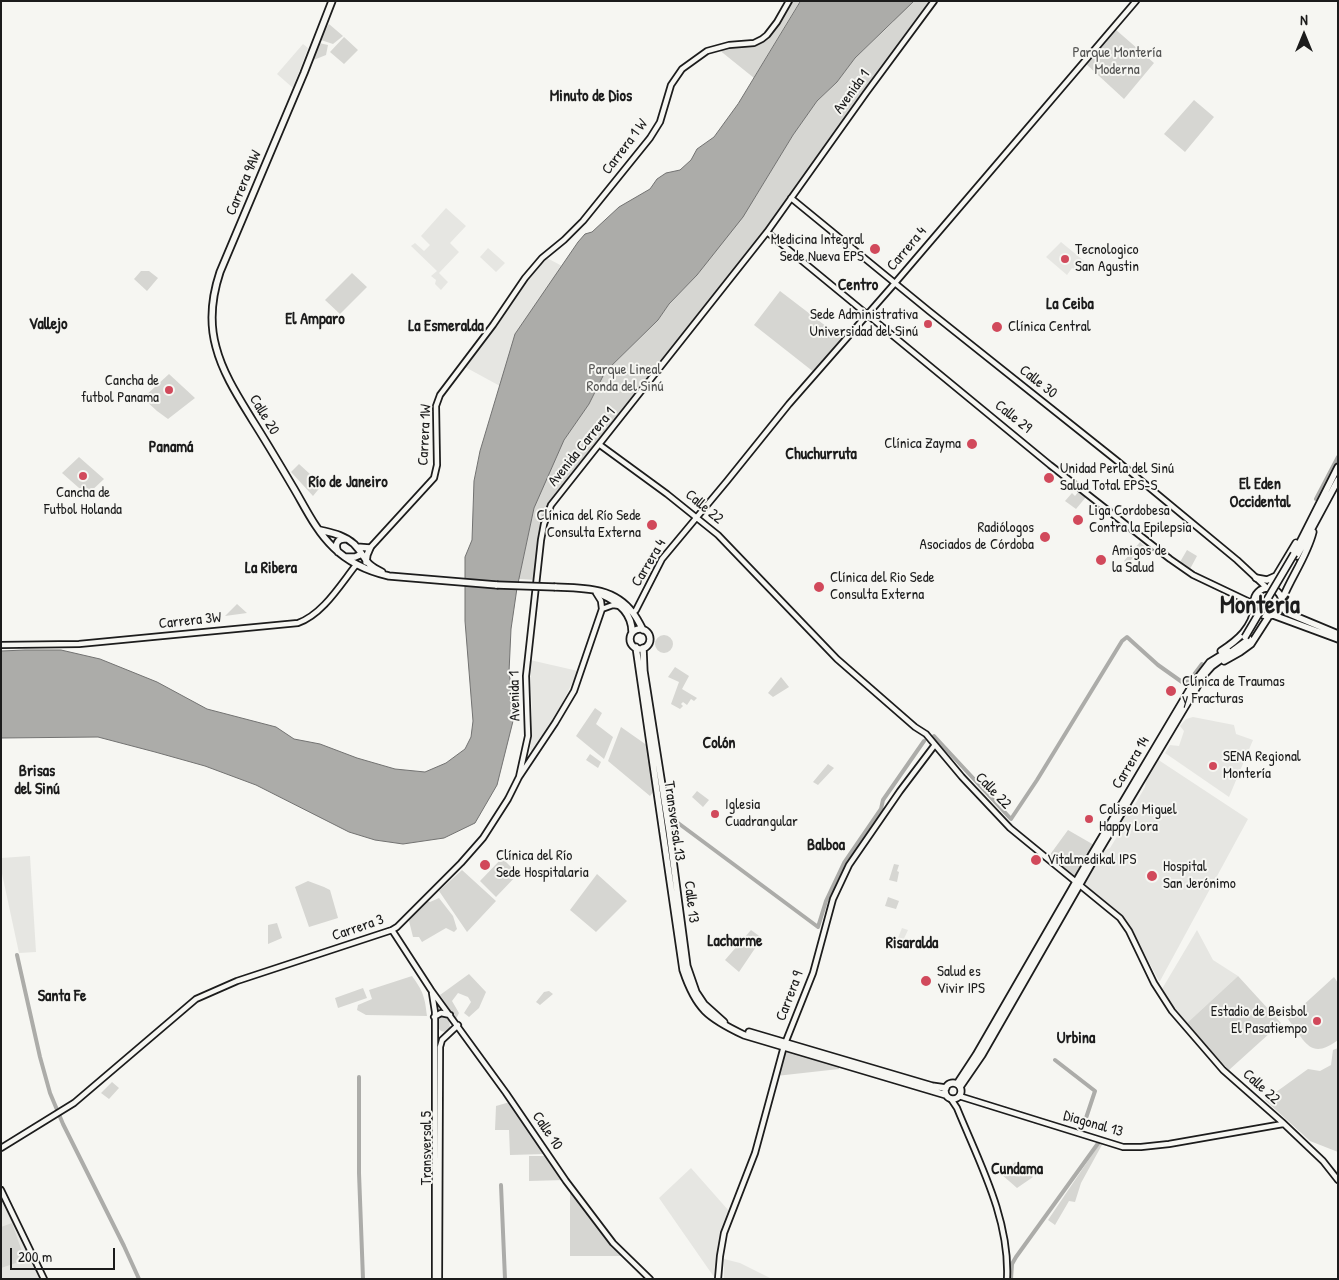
<!DOCTYPE html>
<html>
<head>
<meta charset="utf-8">
<style>
  body { margin:0 }
  #map { position:relative; width:1339px; height:1280px; overflow:hidden; background:#f6f6f2; font-family:"Patrick Hand",sans-serif }
  canvas { display:block }
  .frame { position:absolute; inset:0; border:2px solid #1c1c1c; pointer-events:none }
  .north { position:absolute; left:1279px; top:10px; width:50px; height:50px; -webkit-text-stroke:4px #f6f6f2; paint-order:stroke; rotate:0deg; font-size:14px; font-weight:700; line-height:20px; text-align:center; color:#1c1c1c }
  .north::after { content:''; display:block; margin:auto; width:18px; height:22px; background:#1c1c1c; clip-path:polygon(50% 0,100% 100%,50% 72%,0 100%) }
  .scale { position:absolute; left:10px; top:1248px; width:105px; height:22px; box-sizing:border-box; border:2px solid #1c1c1c; border-top:0; padding-left:6px; font-size:15px; line-height:18px; white-space:nowrap; color:#1c1c1c; -webkit-text-stroke:4px #f6f6f2; paint-order:stroke }
</style>
</head>
<body>
<div id="map">
<canvas width="1339" height="1280"></canvas>
<div class="frame"></div>
<div class="north">N</div>
<div class="scale">200 m</div>
</div>
<script>
const context = document.querySelector('canvas').getContext('2d');
context.lineJoin = 'round';
function paint(path, color) {
  context.fillStyle = color;
  context.fill(path, 'evenodd');
}
function strokePath(path, color, width, dash) {
  context.strokeStyle = color;
  context.lineWidth = width;
  context.lineCap = dash ? 'butt' : 'round';
  context.setLineDash(dash || []);
  context.stroke(path);
}
function write(font, color, halo, rows, align = 'center') {
  context.font = font + ' "Patrick Hand",sans-serif';
  context.lineWidth = 4;
  context.setLineDash([]);
  context.textBaseline = 'middle';
  context.strokeStyle = halo;
  context.fillStyle = color;
  for (const [text, x, y, turn = 0] of rows) {
    context.save();
    context.translate(x, y);
    context.rotate((+turn || 0) * Math.PI / 180);
    context.textAlign = isNaN(turn) ? turn : align;
    if (halo) context.strokeText(text, 0, 0);
    context.fillText(text, 0, 0);
    context.restore();
  }
}
paint(new Path2D(`
  M303 44 308 48 293 88 277 74Z
  M446 208 466 226 450 243 459 252 439 273 448 282 441 290 435 284 436 280 431 276 437 271 411 246 415 243 424 251 430 245 421 236Z
  M1061 242 1084 261 1076 271 1072 268 1067 275 1046 257Z
  M488 248 505 263 496 272 480 257Z
  M547 258 562 266 515 334 500 386 465 367 525 283Z
  M530 660 578 671 557 714 533 752 530 750 532 715Z
  M1193 717 1234 725 1236 734 1253 740 1229 797 1165 753 1170 745 1179 746 1184 731 1180 726 1186 719Z
  M1157 759 1248 819 1160 981H1159L1126 919 1082 885 1100 853 1110 848 1118 835 1119 824 1124 816 1133 808 1145 787 1147 775Z
  M30 856 36 952 19 953 1 869V858Z
  M902 928 908 930 901 945 896 943Z
  M1197 930 1213 960 1238 976 1186 1024 1179 1016 1162 989Z
  M691 1168 729 1211 721 1236 714 1277 659 1198Z
  M1 1197 41 1279H1Z
  M724 1259 740 1263 772 1279H724Z`), '#e6e6e2');
paint(new Path2D(`
  M791 1H801L754 78 718 49 751 45 761 40Z
  M905 1H933L766 231 551 502C538 527 537 553 536 580L519 579 534 508 539 493 564 440 589 404 605 372 658 320 669 304 697 275 756 196 793 135 817 101 837 82 855 58 893 22Z
  M329 24 343 36 333 44 318 39Z
  M1115 29 1154 63 1124 99 1085 63Z
  M344 37 358 50 344 64 330 52Z
  M319 43 328 45 326 55 311 61Z
  M1194 100 1214 117 1185 152 1164 134Z
  M141 271H149L158 278 147 291 134 279Z
  M352 273 367 287 340 314 325 300Z
  M780 291 844 340 815 373 754 325Z
  M169 374 195 398 168 419 157 411 143 398Z
  M79 457 104 479 87 495 62 473Z
  M299 464 322 485 313 496 291 472Z
  M1079 491 1086 497 1076 509 1065 501 1072 493 1075 496Z
  M1140 542 1145 547 1135 561 1132 559 1127 563 1124 561Z
  M1187 550 1197 556 1190 569 1180 562Z
  M237 604 247 613 225 616Z
  M655 644a9 9 0 1 1 18 0a9 9 0 1 1-18 0Z
  M675 667 689 676 682 689 697 698 694 701 691 699 687 705 683 702 681 704 683 706 680 709 671 704 679 682 668 677Z
  M781 677 789 687 773 697 768 693Z
  M595 708 602 713 596 724 613 737 604 759 576 736Z
  M621 727 648 746 654 791 650 796 608 761Z
  M590 754 601 762 598 768 586 760Z
  M828 764 834 768 818 785 813 782Z
  M697 791 709 800 703 807 692 797Z
  M1068 830 1094 845 1075 879 1049 856Z
  M502 858 518 874 496 897 480 881Z
  M894 864 899 865 897 871 899 872 897 882 889 880Z
  M462 870 496 901 467 932 439 891Z
  M597 874 627 901 596 932 570 910Z
  M308 881 324 887 330 890 338 918 309 927 295 887Z
  M888 897 899 901 896 909 885 906Z
  M439 898 453 916 457 929 454 932 446 928 422 942 419 937H413L409 921 425 900 430 902Z
  M277 923 282 938 268 944V925Z
  M751 930 762 938 739 972 725 960Z
  M469 974 486 992 479 1008 469 1017 464 1013 471 1002 468 997 458 993 452 1001 459 1013 456 1019 440 995Z
  M412 976C423 991 425 997 427 1016L366 1015 357 1010 358 1005 372 999 369 990Z
  M1238 976 1281 1023 1229 1070 1186 1024Z
  M1334 977 1338 983V1040C1310 1061 1305 1041 1288 1019Z
  M363 988 367 998 338 1008 335 998Z
  M549 991 553 994 540 1005 536 1002 544 992Z
  M442 1015 449 1017 450 1028 445 1032 441 1031 438 1028V1019Z
  M785 1046 839 1064V1069L776 1076Z
  M1338 1048V1152L1310 1141 1265 1100 1308 1069 1320 1071 1331 1065 1333 1050Z
  M112 1082 119 1088 109 1099 101 1093Z
  M510 1102 545 1154 510 1155 509 1130H495L496 1106Z
  M1100 1143H1103L1081 1183 1075 1202 1069 1201 1055 1225 1048 1220Z
  M529 1156H547L565 1180 529 1181Z
  M1018 1160 1033 1177 1017 1188 1001 1174Z
  M570 1185 626 1256H570Z
  M12 1223 25 1260 1 1268V1227Z`), '#d6d6d2');
const water = new Path2D(`
  M801 1H914L855 58 837 82 817 101 793 135 743 217 697 275 669 304 658 320 605 372 589 404 564 440 534 508 517 588 511 629 509 672 515 713 497 785 475 823 444 838 403 844 375 840 349 832 256 785 205 766 155 752 98 737 1 738V651L25 650H61L100 659 157 682 207 709 276 727 294 739 320 744 357 758 395 769 425 772 446 763 465 749 471 737 473 721 465 621V557L472 540 474 481 480 451 515 334 578 242 585 234 592 232 619 207 650 189 657 179 666 173 680 170 691 160 697 149 714 137 738 104Z`);
paint(water, '#acaca9');
strokePath(water, '#727271', 1);
strokePath(new Path2D(`
  M1316 499 1338 457
  M934 736 1011 819 1037 780 1122 641 1127 637 1158 665 1182 682 1190 680 1202 664
  M670 817 818 927 826 901 844 863 881 809 883 800 924 741
  M17 955 40 1057 50 1093 63 1124 124 1246 139 1279
  M1055 1060 1095 1091 1082 1130
  M359 1077V1173L363 1279
  M501 1185 505 1279
  M1011 1279 1012 1264 1016 1257 1099 1142`), '#acaca9', 4);
const minor = new Path2D(`
  M791 198 929 311 1116 460 1237 560 1267 588
  M767 232 1050 465 1170 559 1193 575 1254 604
  M600 445 667 494 718 535 837 659 915 727 926 734 962 777 1010 828 1120 918 1129 931 1154 983 1172 1011 1223 1070 1282 1122 1323 1161 1338 1180
  M369 549 434 478 437 465 436 406 440 395 493 325 525 278 542 258 564 240 583 221 650 138 660 122 671 85 682 69 707 51 729 45 754 43 762 39 767 35 777 22 789 1
  M602 609 613 605 620 606
  M633 613 636 610 662 559 727 481 789 404 895 283 1136 1
  M1 645 79 644 298 623C323 614 340 585 356 565
  M519 777 528 736 526 676 541 540 544 524 551 505 767 232 866 93 934 1
  M392 930 431 990 506 1093 566 1181 613 1243 650 1279
  M432 993 435 1012V1279
  M434 1017 441 1013 450 1015
  M959 1096 1123 1147H1141L1169 1144 1283 1124
  M951 1099 957 1108C979 1162 1010 1219 1007 1279
  M1 1148 74 1103 196 999 237 981 392 930 397 927 461 863 483 838 508 799 519 777 555 723 574 691 602 609 601 601 596 593
  M1 1190 44 1279
  M439 1279 440 1047 442 1040 458 1025
  M718 1279 720 1256 724 1233 755 1153 784 1046 813 973 833 899 849 865 900 791 934 746`);
const major = new Path2D(`
  M332 1 304 73 220 272C212 296 209 322 216 347 223 374 239 398 253 421 267 443 280 465 293 487 305 507 316 531 333 547 349 563 367 571 389 576L497 585
  M320 530C332 533 344 535 354 544 367 557 362 563 382 572
  M357 547 370 548 367 555 366 562
  M338 552C334 544 338 538 346 539
  M1294 554 1338 467
  M1297 556 1338 480
  M345 557H355L362 554
  M1256 578 1267 580 1276 576
  M555 587C584 588 614 587 633 613 637 618 640 624 643 630
  M1269 588 1296 543
  M1254 602a14 14 0 1 1 28 0a14 14 0 1 1-28 0Z
  M600 594C617 601 632 613 632 632
  M1282 600C1291 577 1307 556 1313 532
  M1282 604 1285 611 1290 614 1338 634
  M1273 615 1338 639
  M630 639a10 10 0 1 1 20 0a10 10 0 1 1-20 0Z
  M636 647 683 970C696 1009 708 1018 744 1035L946 1095
  M643 648 644 671 669 830 687 966 696 992 704 1004 724 1022
  M1221 651C1238 640 1252 628 1255 607
  M1224 661 1240 652 1251 644 1269 616
  M749 1032 932 1086 946 1088
  M945 1091a8 8 0 1 1 16 0a8 8 0 1 1-16 0Z
  M957 1084 976 1055 1092 854 1193 684 1210 662 1228 651
  M960 1087 982 1055 1096 856 1204 675 1212 666 1249 639`);
strokePath(minor, '#1c1c1c', 8);
strokePath(major, '#1c1c1c', 9);
strokePath(minor, '#f6f6f2', 4.5);
strokePath(major, '#f6f6f2', 5.5);
const majorBridge = new Path2D(`
  M497 585 555 587
  M1245 637 1294 554`);
strokePath(majorBridge, '#1c1c1c', 9, []);
strokePath(majorBridge, '#f6f6f2', 5.5);
for (const [x, y, r, color] of [
  [875,249,6,"#d1495b"],
  [1065,259,5,"#d1495b"],
  [928,324,5,"#d1495b"],
  [997,327,6,"#d1495b"],
  [169,390,5,"#d1495b"],
  [972,444,6,"#d1495b"],
  [83,476,5,"#d1495b"],
  [1049,478,6,"#d1495b"],
  [1078,520,6,"#d1495b"],
  [652,525,6,"#d1495b"],
  [1045,537,6,"#d1495b"],
  [1101,560,6,"#d1495b"],
  [819,587,6,"#d1495b"],
  [1171,691,6,"#d1495b"],
  [1213,766,5,"#d1495b"],
  [715,814,5,"#d1495b"],
  [1089,819,5,"#d1495b"],
  [1036,860,6,"#d1495b"],
  [485,865,6,"#d1495b"],
  [1152,876,6,"#d1495b"],
  [926,981,6,"#d1495b"],
  [1317,1021,5,"#d1495b"]
]) {
  const dot = new Path2D();
  dot.arc(x, y, r, 0, 2 * Math.PI);
  context.fillStyle = color;
  context.fill(dot);
  strokePath(dot, '#f6f6f2', 2);
}
write('15px', '#545453', '#f6f6f2', [
  ["Parque Montería",1117,53],
  ["Moderna",1117,70],
  ["Parque Lineal",625,370],
  ["Ronda del Sinú",625,387]
]);
write('15px', '#1c1c1c', '#f6f6f2', [
  ["Avenida 1",852,92,-54],
  ["Carrera 1 W",625,147,-53],
  ["Carrera 9AW",244,183,-67],
  ["Carrera 4",907,249,-50],
  ["Calle 30",1038,382,38],
  ["Calle 20",264,415,59],
  ["Calle 29",1013,417,39],
  ["Carrera 1W",425,435,-87],
  ["Avenida Carrera 1",582,447,-51],
  ["Calle 22",704,507,40],
  ["Carrera 4",649,563,-59],
  ["Carrera 3W",190,621,-6],
  ["Avenida 1",515,696,-91],
  ["Carrera 14",1131,763,-59],
  ["Calle 22",993,791,46],
  ["Transversal 13",674,821,82],
  ["Calle 13",691,902,83],
  ["Carrera 3",358,928,-19],
  ["Carrera 9",790,996,-69],
  ["Calle 22",1261,1087,42],
  ["Diagonal 13",1093,1124,16],
  ["Calle 10",547,1131,56],
  ["Transversal 5",427,1148,-90]
]);
write('15px', '#1c1c1c', '#f6f6f2', [
  ["Medicina Integral",864,240,"right"],
  ["Sede Nueva EPS",864,257,"right"],
  ["Tecnologico",1075,250],
  ["San Agustin",1075,267],
  ["Sede Administrativa",918,315,"right"],
  ["Universidad del Sinú",918,332,"right"],
  ["Clínica Central",1008,327],
  ["Cancha de",159,381,"right"],
  ["futbol Panama",159,398,"right"],
  ["Clínica Zayma",961,444,"right"],
  ["Unidad Perla del Sinú",1060,469],
  ["Salud Total EPS-S",1060,486],
  ["Cancha de",83,493,"center"],
  ["Futbol Holanda",83,510,"center"],
  ["Liga Cordobesa",1089,511],
  ["Contra la Epilepsia",1089,528],
  ["Clínica del Río Sede",641,516,"right"],
  ["Consulta Externa",641,533,"right"],
  ["Radiólogos",1034,528,"right"],
  ["Asociados de Córdoba",1034,545,"right"],
  ["Amigos de",1112,551],
  ["la Salud",1112,568],
  ["Clínica del Rio Sede",830,578],
  ["Consulta Externa",830,595],
  ["Clínica de Traumas",1182,682],
  ["y Fracturas",1182,699],
  ["SENA Regional",1223,757],
  ["Montería",1223,774],
  ["Iglesia",725,805],
  ["Cuadrangular",725,822],
  ["Coliseo Miguel",1099,810],
  ["Happy Lora",1099,827],
  ["Clínica del Río",496,856],
  ["Sede Hospitalaria",496,873],
  ["Vitalmedikal IPS",1047,860],
  ["Hospital",1163,867],
  ["San Jerónimo",1163,884],
  ["Salud es",937,972],
  ["Vivir IPS",937,989],
  ["Estadio de Beisbol",1307,1012,"right"],
  ["El Pasatiempo",1307,1029,"right"]
], 'left');
write('bold 16px', '#1c1c1c', '#f6f6f2', [
  ["Minuto de Dios",591,97],
  ["Centro",858,286],
  ["La Ceiba",1070,305],
  ["El Amparo",315,320],
  ["Vallejo",48,325],
  ["La Esmeralda",446,327],
  ["Panamá",171,448],
  ["Chuchurruta",821,455],
  ["Río de Janeiro",348,483],
  ["El Eden",1260,485],
  ["Occidental",1260,503],
  ["La Ribera",271,569],
  ["Colón",719,744],
  ["Brisas",37,772],
  ["del Sinú",37,790],
  ["Balboa",826,846],
  ["Lacharme",735,942],
  ["Risaralda",912,944],
  ["Santa Fe",62,997],
  ["Urbina",1076,1039],
  ["Cundama",1017,1170]
]);
write('bold 25px', '#1c1c1c', '#f6f6f2', [
  ["Montería",1260,606]
]);
</script>
</body>
</html>
